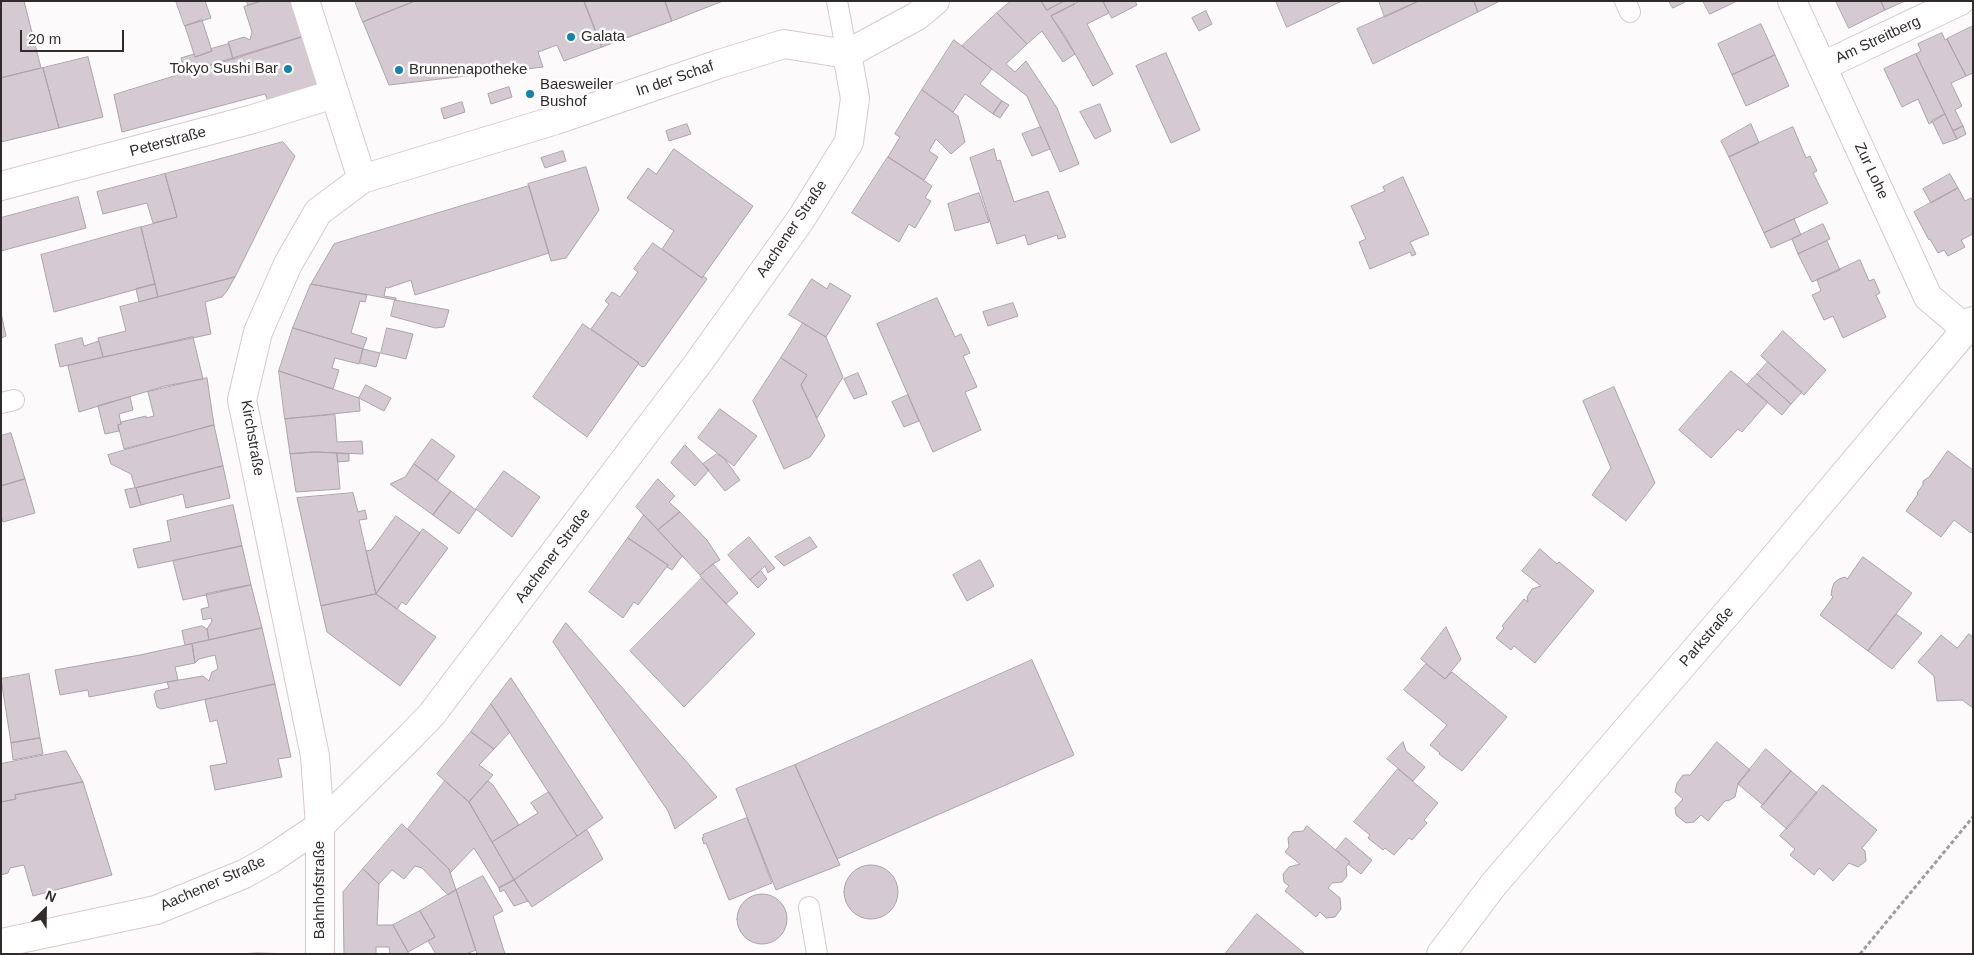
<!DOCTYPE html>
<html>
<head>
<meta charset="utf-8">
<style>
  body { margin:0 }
  #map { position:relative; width:1974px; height:955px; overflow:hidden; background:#fdfafb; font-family:Helvetica,sans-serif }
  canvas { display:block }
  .frame { position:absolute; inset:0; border:2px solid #312c2c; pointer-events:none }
  .north { position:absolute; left:20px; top:885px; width:50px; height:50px; -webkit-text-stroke:4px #fff; paint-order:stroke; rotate:23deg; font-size:14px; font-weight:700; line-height:20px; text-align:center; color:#312c2c }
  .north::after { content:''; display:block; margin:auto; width:18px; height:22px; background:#312c2c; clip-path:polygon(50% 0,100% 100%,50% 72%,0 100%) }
  .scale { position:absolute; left:20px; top:30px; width:104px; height:22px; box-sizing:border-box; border:2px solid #312c2c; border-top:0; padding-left:6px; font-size:15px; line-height:18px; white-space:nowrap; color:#312c2c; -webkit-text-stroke:4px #fff; paint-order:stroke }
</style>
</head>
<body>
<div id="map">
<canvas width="1974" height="955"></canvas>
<div class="frame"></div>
<div class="north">N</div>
<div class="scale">20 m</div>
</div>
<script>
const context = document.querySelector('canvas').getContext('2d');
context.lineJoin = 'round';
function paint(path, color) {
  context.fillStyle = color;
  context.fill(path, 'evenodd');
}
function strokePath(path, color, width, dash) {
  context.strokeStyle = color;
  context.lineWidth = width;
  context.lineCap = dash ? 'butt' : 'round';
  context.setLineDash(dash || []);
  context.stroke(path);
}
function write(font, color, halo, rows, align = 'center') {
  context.font = font + ' Helvetica,sans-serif';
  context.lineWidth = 5;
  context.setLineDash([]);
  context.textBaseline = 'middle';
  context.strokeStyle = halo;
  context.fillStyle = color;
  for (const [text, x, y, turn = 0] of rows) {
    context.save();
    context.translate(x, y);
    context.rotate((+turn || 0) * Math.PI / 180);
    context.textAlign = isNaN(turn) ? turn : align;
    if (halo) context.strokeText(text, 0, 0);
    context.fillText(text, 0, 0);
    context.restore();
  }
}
const building = new Path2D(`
  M1 1H24L41 68 1 78Z
  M176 1H205L211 18 185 26Z
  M247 1H262L248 5Z
  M262 1H294L305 36 233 59 228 42 244 37 250 40 252 32 244 7Z
  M355 1H415L363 22Z
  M415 1H584L602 47 564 61 557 45 538 52 543 67 389 85 363 22Z
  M584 1H665L672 21 602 47Z
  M665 1H723L672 21Z
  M1011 1H1041L1047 10 1064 1H1073L1075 4 1051 16 1075 54 1063 62 1042 31 1027 44 997 13Z
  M1041 1H1064L1047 10Z
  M1080 1H1103L1109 13 1087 24 1113 74 1093 86 1065 36 1051 16Z
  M1103 1H1135L1137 5 1112 18Z
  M1276 1H1342L1287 27Z
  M1379 1H1419L1385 17Z
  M1419 1H1474L1478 12 1373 64 1357 29Z
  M1474 1H1500L1478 12Z
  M1669 1H1687L1673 8Z
  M1703 1H1737L1710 14Z
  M1836 1H1881L1885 10 1849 28Z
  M1881 1H1905L1885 10Z
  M1206 11 1212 24 1199 31 1192 18Z
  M997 13 1027 44 1006 64 1015 72 1026 61 1057 108 1079 164 1060 172 1027 96 962 46Z
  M202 20 212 51 195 57 185 26Z
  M1761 24 1775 55 1732 75 1718 44Z
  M1973 26V73L1966 76 1947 39Z
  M1942 33 1945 40 1947 39 1966 76 1951 83 1962 106 1955 110 1963 126 1953 131 1916 54 1921 51 1918 44Z
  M305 36 319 87 269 103 265 94 122 132 114 95Z
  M954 40 992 69 980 84 1002 101 993 114 965 94 953 112 922 90Z
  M229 44 233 59 185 73 181 58 194 54 195 57 212 51 211 49Z
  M1166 53 1200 130 1171 143 1136 66Z
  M1916 54 1945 114 1929 124 1918 99 1902 107 1884 69Z
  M1775 55 1789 86 1746 106 1732 75Z
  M88 57 103 117 59 128 43 68Z
  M43 68 59 128 1 142V78Z
  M509 87 512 97 491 104 488 94Z
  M922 90 958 116 965 142 951 154 936 139 929 151 938 157 924 180 888 157 900 137 895 134Z
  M1002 101 1009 105 1000 118 993 114Z
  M462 102 465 112 444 119 441 109Z
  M1100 104 1111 131 1095 139 1080 112Z
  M1945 114 1957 139 1943 144 1932 121Z
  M687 124 691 134 669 141 666 131Z
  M1751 124 1759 143 1729 157 1721 141Z
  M1963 126 1966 134 1957 139 1953 131Z
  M1041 127 1050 149 1032 156 1022 134Z
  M1793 127 1806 158 1810 156 1817 171 1813 173 1828 203 1764 233 1729 157Z
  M283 142 295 156 235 277 158 297 141 227 177 217 165 174Z
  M674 149 753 206 702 278 662 249 674 231 627 198 648 168 656 174Z
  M994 149 997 161 1000 160 1014 202 1048 191 1066 237 1058 239 1057 235 1028 245 1025 235 997 244 970 158Z
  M563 151 566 161 545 168 541 158Z
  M888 157 932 186 925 198 931 201 915 228 909 224 899 242 852 213Z
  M586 167 599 210 566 258 551 261 528 184Z
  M165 174 177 217 153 223 147 203 103 214 97 192Z
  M1950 174 1958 188 1931 203 1923 189Z
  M1403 177 1429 234 1410 242 1416 254 1412 256 1410 252 1370 269 1359 242 1366 239 1351 206 1385 191 1383 187Z
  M529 186 549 253 415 295 411 280 388 288 386 287 384 296 396 298V300L311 284 334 244Z
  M1958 188 1965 201 1971 198 1973 202V234L1961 240 1965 247 1948 256 1944 250 1938 253 1930 239 1929 240 1914 212Z
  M979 193 989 222 955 231 948 204Z
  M78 197 86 228 1 251V218Z
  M1794 219 1801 235 1771 248 1764 233Z
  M1823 224 1830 239 1798 254 1792 239Z
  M141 227 155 284 54 312 41 255Z
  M1827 241 1840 270 1812 282 1798 254Z
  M653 243 702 278 703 276 707 279 645 366 642 367 638 364 639 363 591 329 609 304 605 301 612 292 620 297 638 272 634 269Z
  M1860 260 1869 281 1874 279 1880 293 1876 295 1886 317 1843 338 1833 316 1824 320 1812 295 1821 291 1817 280Z
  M235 277 227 291 222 297 205 302 211 334 103 357 98 338 126 331 120 307Z
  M812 279 827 289 830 283 851 296 826 337 789 315Z
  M155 284 158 297 139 302 136 289Z
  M311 284 367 295 365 302 360 301 351 333 367 338 363 349 293 328Z
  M937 298 955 337 961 334 970 353 963 356 977 387 965 392 981 430 933 452 877 324Z
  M395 300 449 310 444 327 435 328 391 316Z
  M1013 303 1018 316 988 326 983 312Z
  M1 313 6 336 1 338Z
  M803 323 826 337 843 377 817 418 801 385 807 375 781 358Z
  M583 324 639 363 587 437 533 397Z
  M293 328 363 349 359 364 335 358 332 368 339 370 333 389 279 371Z
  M387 328 413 334 406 359 381 353Z
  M1783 331 1826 370 1804 395 1761 356Z
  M193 337 203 379 165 386 79 412 68 366Z
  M82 338 84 346 99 341 103 357 60 367 55 345Z
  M363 349 380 353 376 367 360 363Z
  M781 358 807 375 801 385 825 436 810 457 784 469 753 401Z
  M1768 362 1802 392 1791 404 1757 374Z
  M279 371 359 398 360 411 285 419Z
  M1731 371 1768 402 1742 432 1738 429 1711 458 1679 430Z
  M858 373 867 394 854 399 844 379Z
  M1757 374 1791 404 1782 415 1747 385Z
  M207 378 214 425 124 449 118 425 121 424V422L146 416V418L154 416 148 392Z
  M366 385 391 398 384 411 359 398Z
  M1614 387 1655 483 1626 521 1592 495 1611 468 1583 401Z
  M908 395 919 421 904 427 892 402Z
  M130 397 133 410 119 414 121 424 118 425 119 431 105 434 98 406Z
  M720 409 757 436 734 466 698 438Z
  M335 415 337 442 362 441 363 454 315 452 290 454 285 419Z
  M214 425 223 466 136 488H135L131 474 111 464 108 455Z
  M11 433 25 479 1 486V436Z
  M432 439 455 456 437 481 414 464Z
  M685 445 709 470 695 486 671 463Z
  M1948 451 1973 470V531L1971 533 1954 520 1941 537 1906 511 1918 494 1917 493 1923 485V481L1929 477Z
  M315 452 337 453 340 489 296 492 290 454Z
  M337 453 349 454V461L338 462Z
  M717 454 724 458 740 480 725 491 703 464Z
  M414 464 451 491 433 515 390 484 405 477Z
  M223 466 230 498 186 508 183 494 141 505 136 488Z
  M504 471 540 497 512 537 476 509Z
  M25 479 35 513 3 522 1 515V486Z
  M658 479 675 496 669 502 680 512 658 530 636 507Z
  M136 488 141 505 130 508 125 490Z
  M451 491 476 510 459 534 433 515Z
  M353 493 358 512 365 510 367 519 359 520 376 594 321 606 297 498Z
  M233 505 242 546 138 568 133 549 171 541 167 521Z
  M680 512 707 540 720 560 713 564 700 575 658 530Z
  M644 515 682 556 672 570 667 567 668 565 628 538Z
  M396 516 420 533 376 594 366 551 371 550Z
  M423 529 448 548 406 605 402 602 397 609 376 594Z
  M749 537 775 568 768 573 765 566 750 580 728 555Z
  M810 537 817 547 784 566 775 557Z
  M628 538 668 565 638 605 634 602 623 618 589 592Z
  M242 546 251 585 183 600 173 561Z
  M1540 549 1557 564 1559 562 1594 591 1535 663 1514 646 1511 650 1496 638 1504 628 1502 626 1524 599 1528 602 1527 597 1532 589 1541 586 1522 571Z
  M1863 557 1912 593 1868 651 1820 615 1833 597 1831 595 1832 589 1834 583 1839 579 1845 577 1847 579Z
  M980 560 994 586 967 601 953 575Z
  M713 564 738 593 726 604 700 576Z
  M761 571 767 579 758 588 750 580Z
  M702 578 755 634 684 707 630 651Z
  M251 585 262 628 209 640 207 629 212 621 211 618 203 620 201 609 209 607 206 594Z
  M376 594 436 637 400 686 327 632 321 606Z
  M1896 614 1922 633 1892 669 1868 651Z
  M566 623 717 797 675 829 668 811 553 642Z
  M202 626 207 629 209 640 185 645 182 631Z
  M1446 627 1461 659 1445 679 1421 659Z
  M262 628 275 684 161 709 157 707 154 695 156 691 169 688 167 682 203 676 209 681 212 672 218 669 215 655 199 659 195 663 192 644Z
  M1969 634 1973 637V708L1962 700 1937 701 1934 676 1918 662 1941 635 1957 648Z
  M192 644 195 663 175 667 178 680 89 697 88 690 60 695 55 670 140 655Z
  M1032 660 1074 755 837 859 795 765Z
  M1426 664 1445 679 1452 672 1507 717 1462 771 1439 754 1440 753 1430 745 1447 725 1404 690Z
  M29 674 40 738 11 743 1 679Z
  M511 678 603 818 577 836 491 704Z
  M275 684 291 757 278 759 282 777 215 790 210 766 227 763 217 720 210 722 205 700Z
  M491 704 510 732 494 749 471 732Z
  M471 732 494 749 479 765 493 775 469 802 437 774Z
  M40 738 43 754 13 760 11 743Z
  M1403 742 1406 751 1425 767 1413 781 1387 759Z
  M1717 742 1750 770 1738 784 1735 797 1730 800 1725 801 1708 821 1701 815 1694 822 1686 823 1676 815 1675 808 1683 799 1675 792 1677 783 1683 775H1690Z
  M1766 749 1791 771 1763 805 1738 784Z
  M66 751 83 782 15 795 16 799 1 802V764Z
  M795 765 840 865 776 890 736 789Z
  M1398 769 1438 803 1424 820 1427 823 1412 840 1409 838 1394 855 1385 848 1383 850 1368 838 1370 835 1354 822Z
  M1791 771 1817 793 1787 829 1761 807Z
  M445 781 469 802 514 880 499 888 474 848 450 873 449 869 408 829Z
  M488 781 493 785 519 825 492 842 469 802Z
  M83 782 112 875 33 896 24 865 10 868 8 873 1 875V802L16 799 15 795Z
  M1823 785 1877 830 1862 848 1865 851 1866 861 1858 867 1849 863 1833 881 1819 868 1814 875 1790 855 1795 849 1780 836Z
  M549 792 577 836 514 880 492 842 538 813 531 803Z
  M747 818 772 883 729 900 706 843 704 844 702 838 704 837 703 835Z
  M402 824 449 869 456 890 448 895 422 868 415 866 404 879 392 870 379 884 363 869Z
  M1307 826 1350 862 1346 867 1347 876 1342 882 1332 883 1328 888 1340 898 1341 909 1335 917 1326 918 1320 912 1316 917 1285 891 1289 886 1284 882 1283 874 1289 867 1300 864 1285 852 1289 847 1288 838 1293 832 1303 831Z
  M587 830 603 859 532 907 514 880Z
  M1346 838 1372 860 1361 874 1348 864 1350 862 1336 850Z
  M844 892a27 27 0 1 1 54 0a27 27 0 1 1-54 0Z
  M363 869 379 884 377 925H393L409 954H390L389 947H376V954H344L343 892Z
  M483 876 503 911 493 916 505 954H477L456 890Z
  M514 880 528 901 514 906 504 890 500 892 499 888Z
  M456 890 476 950 466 954H436L428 941 435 937 420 911Z
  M737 919a25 25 0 1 1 50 0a25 25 0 1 1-50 0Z
  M420 911 435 937 408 952 393 925Z
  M1257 914 1304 953V954H1225Z
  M258 953 295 954H237Z`);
paint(building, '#d6cad2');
strokePath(building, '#ada2a9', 1);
const service = new Path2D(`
  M837 1 847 54
  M1625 1 1630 12
  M1 403 14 400
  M809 907 817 954`);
const minor = new Path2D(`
  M305 1 362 179
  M1792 1 1928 297 1966 329
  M1823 66 1960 1
  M1 186 253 119 334 94
  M320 954V826L315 756 242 400 258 332 288 264 318 212 362 179 556 120 716 65 784 44 847 54
  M1441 954 1494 884 1754 582 1973 321`);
const secondary = new Path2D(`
  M1 943 156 910 244 874 271 859 320 826 412 735 432 714 699 362 801 219 849 142 855 98 847 54 917 16 935 1`);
strokePath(service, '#d7c9cb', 22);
strokePath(minor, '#d7c9cb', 30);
strokePath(secondary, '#d7c9cb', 30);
strokePath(new Path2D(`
  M1860 954 1973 817`), '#a09c9d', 3, [4, 2.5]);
strokePath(service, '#fff', 20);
strokePath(minor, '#fff', 28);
strokePath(secondary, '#fff', 28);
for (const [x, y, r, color] of [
  [571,37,5,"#1683ab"],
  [288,69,5,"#1683ab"],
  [399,70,5,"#1683ab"],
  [530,94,5,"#1683ab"]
]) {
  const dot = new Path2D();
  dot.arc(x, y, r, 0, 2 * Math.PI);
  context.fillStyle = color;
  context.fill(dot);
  strokePath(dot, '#fff', 2);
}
write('15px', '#312c2c', '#fff', [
  ["Galata",581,37],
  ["Tokyo Sushi Bar",278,69,"right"],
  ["Brunnenapotheke",409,70],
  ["Baesweiler",540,85],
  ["Bushof",540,102]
], 'left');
write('15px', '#312c2c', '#fff', [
  ["Am Streitberg",1878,40,-25],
  ["In der Schaf",675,79,-19],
  ["Peterstraße",168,142,-15],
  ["Zur Lohe",1871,171,65],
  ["Aachener Straße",792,229,-56],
  ["Kirchstraße",252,438,80],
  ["Aachener Straße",553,556,-53],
  ["Parkstraße",1707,637,-49],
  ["Aachener Straße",213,884,-24],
  ["Bahnhofstraße",320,890,-90]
]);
</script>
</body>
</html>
